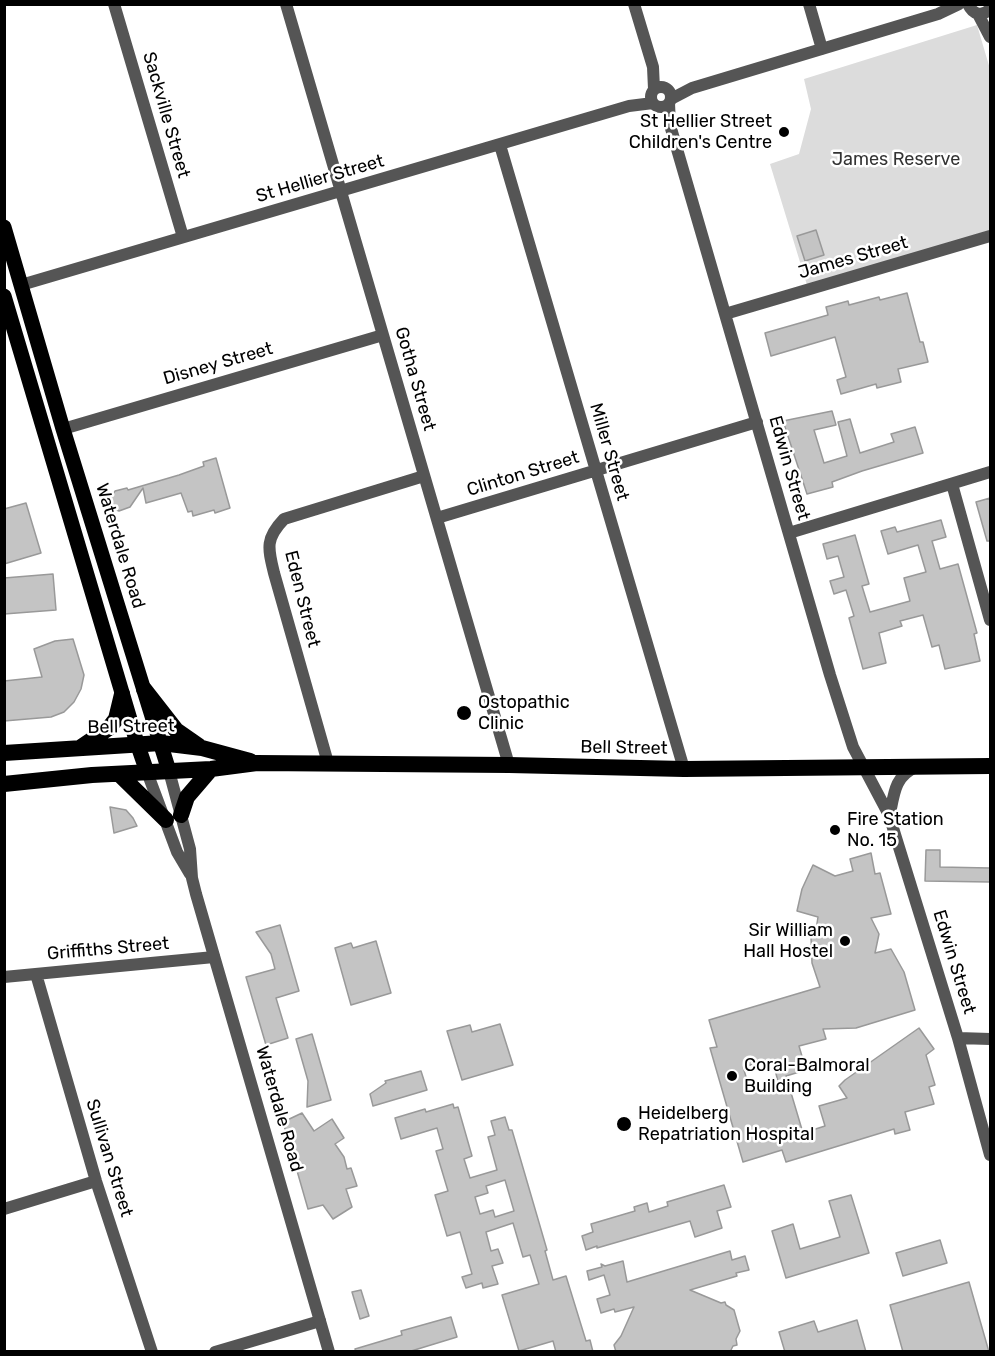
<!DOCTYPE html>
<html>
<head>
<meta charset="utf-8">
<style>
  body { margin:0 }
  #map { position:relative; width:995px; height:1356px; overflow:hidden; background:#fff; font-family:Rubik,sans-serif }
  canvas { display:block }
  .frame { position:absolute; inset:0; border:6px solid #000; pointer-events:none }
</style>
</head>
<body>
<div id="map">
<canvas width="995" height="1356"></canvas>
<div class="frame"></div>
</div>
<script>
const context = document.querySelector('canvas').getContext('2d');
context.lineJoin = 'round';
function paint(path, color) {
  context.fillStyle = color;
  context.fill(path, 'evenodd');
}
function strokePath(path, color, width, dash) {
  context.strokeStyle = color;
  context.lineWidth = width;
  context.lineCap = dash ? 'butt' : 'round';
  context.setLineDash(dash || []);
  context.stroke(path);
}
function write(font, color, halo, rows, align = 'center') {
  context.font = font + ' Rubik,sans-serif';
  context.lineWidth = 5;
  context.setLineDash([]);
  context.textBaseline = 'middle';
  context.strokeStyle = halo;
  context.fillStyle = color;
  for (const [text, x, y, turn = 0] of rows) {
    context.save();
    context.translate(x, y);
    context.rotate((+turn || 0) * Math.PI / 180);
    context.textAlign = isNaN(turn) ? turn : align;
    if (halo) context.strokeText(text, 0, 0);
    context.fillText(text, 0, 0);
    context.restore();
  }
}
paint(new Path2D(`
  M977 25 990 69V231L807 285 770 164 799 154 811 109 804 79Z`), '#dcdcdc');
const building = new Path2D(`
  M816 230 824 255 805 261 797 236Z
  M907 293 920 342H923L928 362 898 369 901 382 877 388 876 384 841 394 837 380 846 377 835 337 771 356 765 333 828 315 826 307 848 301 849 305 879 297 880 300Z
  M832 411 836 425 814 430 824 463 847 456 838 422 850 419 860 453 894 442 891 434 915 427 923 453 862 471 832 482 833 487 807 494 783 421Z
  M216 458 230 508 215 513 214 510 193 516 192 511 188 512 181 493 146 503 143 488 130 507 119 511 114 509 111 498 115 491 127 488 128 490 179 475 204 466 203 462Z
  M990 498V541H987L976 502Z
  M26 503 41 553 4 564V509Z
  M941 520 946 537 932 541 940 569 958 564 977 633 974 634 980 661 945 669 939 645 932 647 923 615 900 621 902 626 879 633 886 663 863 669 849 618 854 616 846 590 834 594 830 581 844 577 838 556 827 559 823 544 855 535 869 584 862 586 870 612 910 601 904 578 926 572 918 545 888 554 881 531 895 527 897 532Z
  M53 574 56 610 4 614V578Z
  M73 639 84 675 81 689 74 702 64 712 51 717 4 721V681L42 677 34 649 55 641Z
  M110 807 126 810 133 818 137 826 114 833Z
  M926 850H940V867L990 868V882L925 881Z
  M871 853 875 874 880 873 891 914 871 918 879 934 875 953 891 949 904 972 915 1010 856 1028 823 1029 826 1039 799 1046 806 1070 786 1076 803 1133 825 1126 819 1106 847 1098 839 1086 845 1080 919 1028 934 1049 926 1055 935 1085 929 1087 934 1104 905 1112 910 1130 895 1134 894 1129 786 1162 782 1150 743 1162 710 1048 717 1047 709 1020 820 987 812 963 811 937 815 936 818 917 797 911 802 889 813 865 835 876 853 871 850 859ZM772 1059 779 1085 751 1093 743 1067Z
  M280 925 299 991 276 998 288 1038 266 1045 246 977 275 969 271 954 256 932Z
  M376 941 391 993 351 1005 335 948 351 943 353 948Z
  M500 1024 513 1065 462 1080 447 1031 470 1025 472 1032Z
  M312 1034 331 1100 307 1107 308 1081 296 1039Z
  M421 1071 427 1090 373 1106 370 1094 386 1083 385 1081Z
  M453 1104 454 1108 458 1107 472 1156 464 1159 470 1178 497 1170 488 1137 495 1135 491 1121 505 1117 509 1130H512L547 1250 545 1251 553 1280 566 1276 586 1341 590 1340 593 1352H556L553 1341 519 1351 502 1295 539 1284 530 1255 523 1257 513 1223 486 1232 491 1251 498 1249 503 1263 492 1266 498 1284 483 1288 482 1283 466 1288 462 1277 472 1274 460 1232 447 1236 435 1195 448 1191 436 1151 443 1149 437 1128 401 1139 395 1118 425 1109 426 1112ZM505 1180 514 1211 495 1217 493 1210 480 1214 475 1197 488 1193 486 1186Z
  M302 1113 314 1131 332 1119 344 1138 335 1144 344 1157 347 1169 351 1168 357 1186 346 1189 352 1207 333 1219 323 1205 308 1209 283 1122Z
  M724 1185 731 1207 717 1211 722 1228 695 1237 690 1221 597 1248V1246L586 1250 582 1236 593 1232 591 1224 635 1211 634 1207 647 1203 649 1212 668 1206 667 1202Z
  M851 1195 869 1253 786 1278 772 1231 793 1224 800 1249 840 1237 829 1201Z
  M940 1240 947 1263 903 1276 896 1253Z
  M730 1251 732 1260 745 1256 749 1270 736 1273 737 1276 690 1290 721 1303 725 1302 726 1305 734 1310 740 1331 736 1339 737 1345 733 1346 730 1352H616L614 1345 621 1336 634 1307 615 1312 614 1309 601 1313 597 1299 610 1295 604 1275 589 1280 587 1271 602 1267 601 1264 605 1266 623 1261 627 1282Z
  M969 1282 989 1352H903L890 1305Z
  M361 1290 369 1316 360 1319 352 1292Z
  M451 1317 457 1337 408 1352H356L355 1349 402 1335 401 1331Z
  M857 1320 866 1352H785L779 1332 814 1321 818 1332Z`);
paint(building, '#c4c4c4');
strokePath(building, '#999', 1.5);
strokePath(new Path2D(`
  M114 4 183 237
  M286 4 509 765
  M634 4 653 67 654 89
  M809 4 822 49
  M968 4C973 15 982 17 990 9
  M978 14 990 37
  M651 97a10 10 0 1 1 20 0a10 10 0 1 1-20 0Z
  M671 99 692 88 938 14 959 4
  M669 103 670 125 830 675 853 747 889 815 958 1038 990 1155
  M500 145 684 769
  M21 285 629 106 653 103
  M725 314 990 236
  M63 429 383 335
  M952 484 990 620
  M437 518 757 422
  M789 533 990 472
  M328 763 274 573C268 548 265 539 284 519L424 476
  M890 814C894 793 895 776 916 767
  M36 974 96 1181 152 1352
  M4 977 214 957
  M958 1038 990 1039
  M4 1209 96 1181
  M215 1352 320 1321`), '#555', 12);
strokePath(new Path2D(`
  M169 771 190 849 192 878 196 894 329 1352
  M147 772 177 852 190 874`), '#555', 12);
strokePath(new Path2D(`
  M4 227 63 429 169 771
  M4 296 137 743 147 772`), '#000', 15);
strokePath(new Path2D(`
  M144 689 176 730 199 746
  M81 747 109 728 116 719 122 694
  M4 753 161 743 202 748 250 761
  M119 774 166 820
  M4 784 92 775 211 769 257 763 509 765 684 769 990 766
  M181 815 187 797 211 769`), '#000', 16);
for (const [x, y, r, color] of [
  [784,132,6,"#000"],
  [464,713,8,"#000"],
  [835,830,6,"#000"],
  [845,941,6,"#000"],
  [732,1076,6,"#000"],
  [624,1124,8,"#000"]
]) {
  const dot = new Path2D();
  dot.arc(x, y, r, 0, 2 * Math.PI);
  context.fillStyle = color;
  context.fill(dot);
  strokePath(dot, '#fff', 2);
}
write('18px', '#000', '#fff', [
  ["Sackville Street",166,115,74],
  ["St Hellier Street",320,179,-16],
  ["James Street",853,258,-16],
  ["Disney Street",218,364,-16],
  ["Gotha Street",415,379,74],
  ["Miller Street",609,452,74],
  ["Edwin Street",789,468,74],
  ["Clinton Street",523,474,-17],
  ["Waterdale Road",120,546,73],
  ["Eden Street",302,599,76],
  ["Bell Street",131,727,-1],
  ["Bell Street",624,748,1],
  ["Griffiths Street",108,949,-5],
  ["Edwin Street",954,962,73],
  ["Waterdale Road",279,1109,74],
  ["Sullivan Street",109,1158,73]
]);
write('18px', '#000', '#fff', [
  ["St Hellier Street",772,122,"right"],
  ["Children's Centre",772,143,"right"],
  ["Ostopathic",478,703],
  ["Clinic",478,724],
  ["Fire Station",847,820],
  ["No. 15",847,841],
  ["Sir William",833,931,"right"],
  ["Hall Hostel",833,952,"right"],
  ["Coral-Balmoral",744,1066],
  ["Building",744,1087],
  ["Heidelberg",638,1114],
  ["Repatriation Hospital",638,1135]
], 'left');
write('18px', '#333', '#fff', [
  ["James Reserve",896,160]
]);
</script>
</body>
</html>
